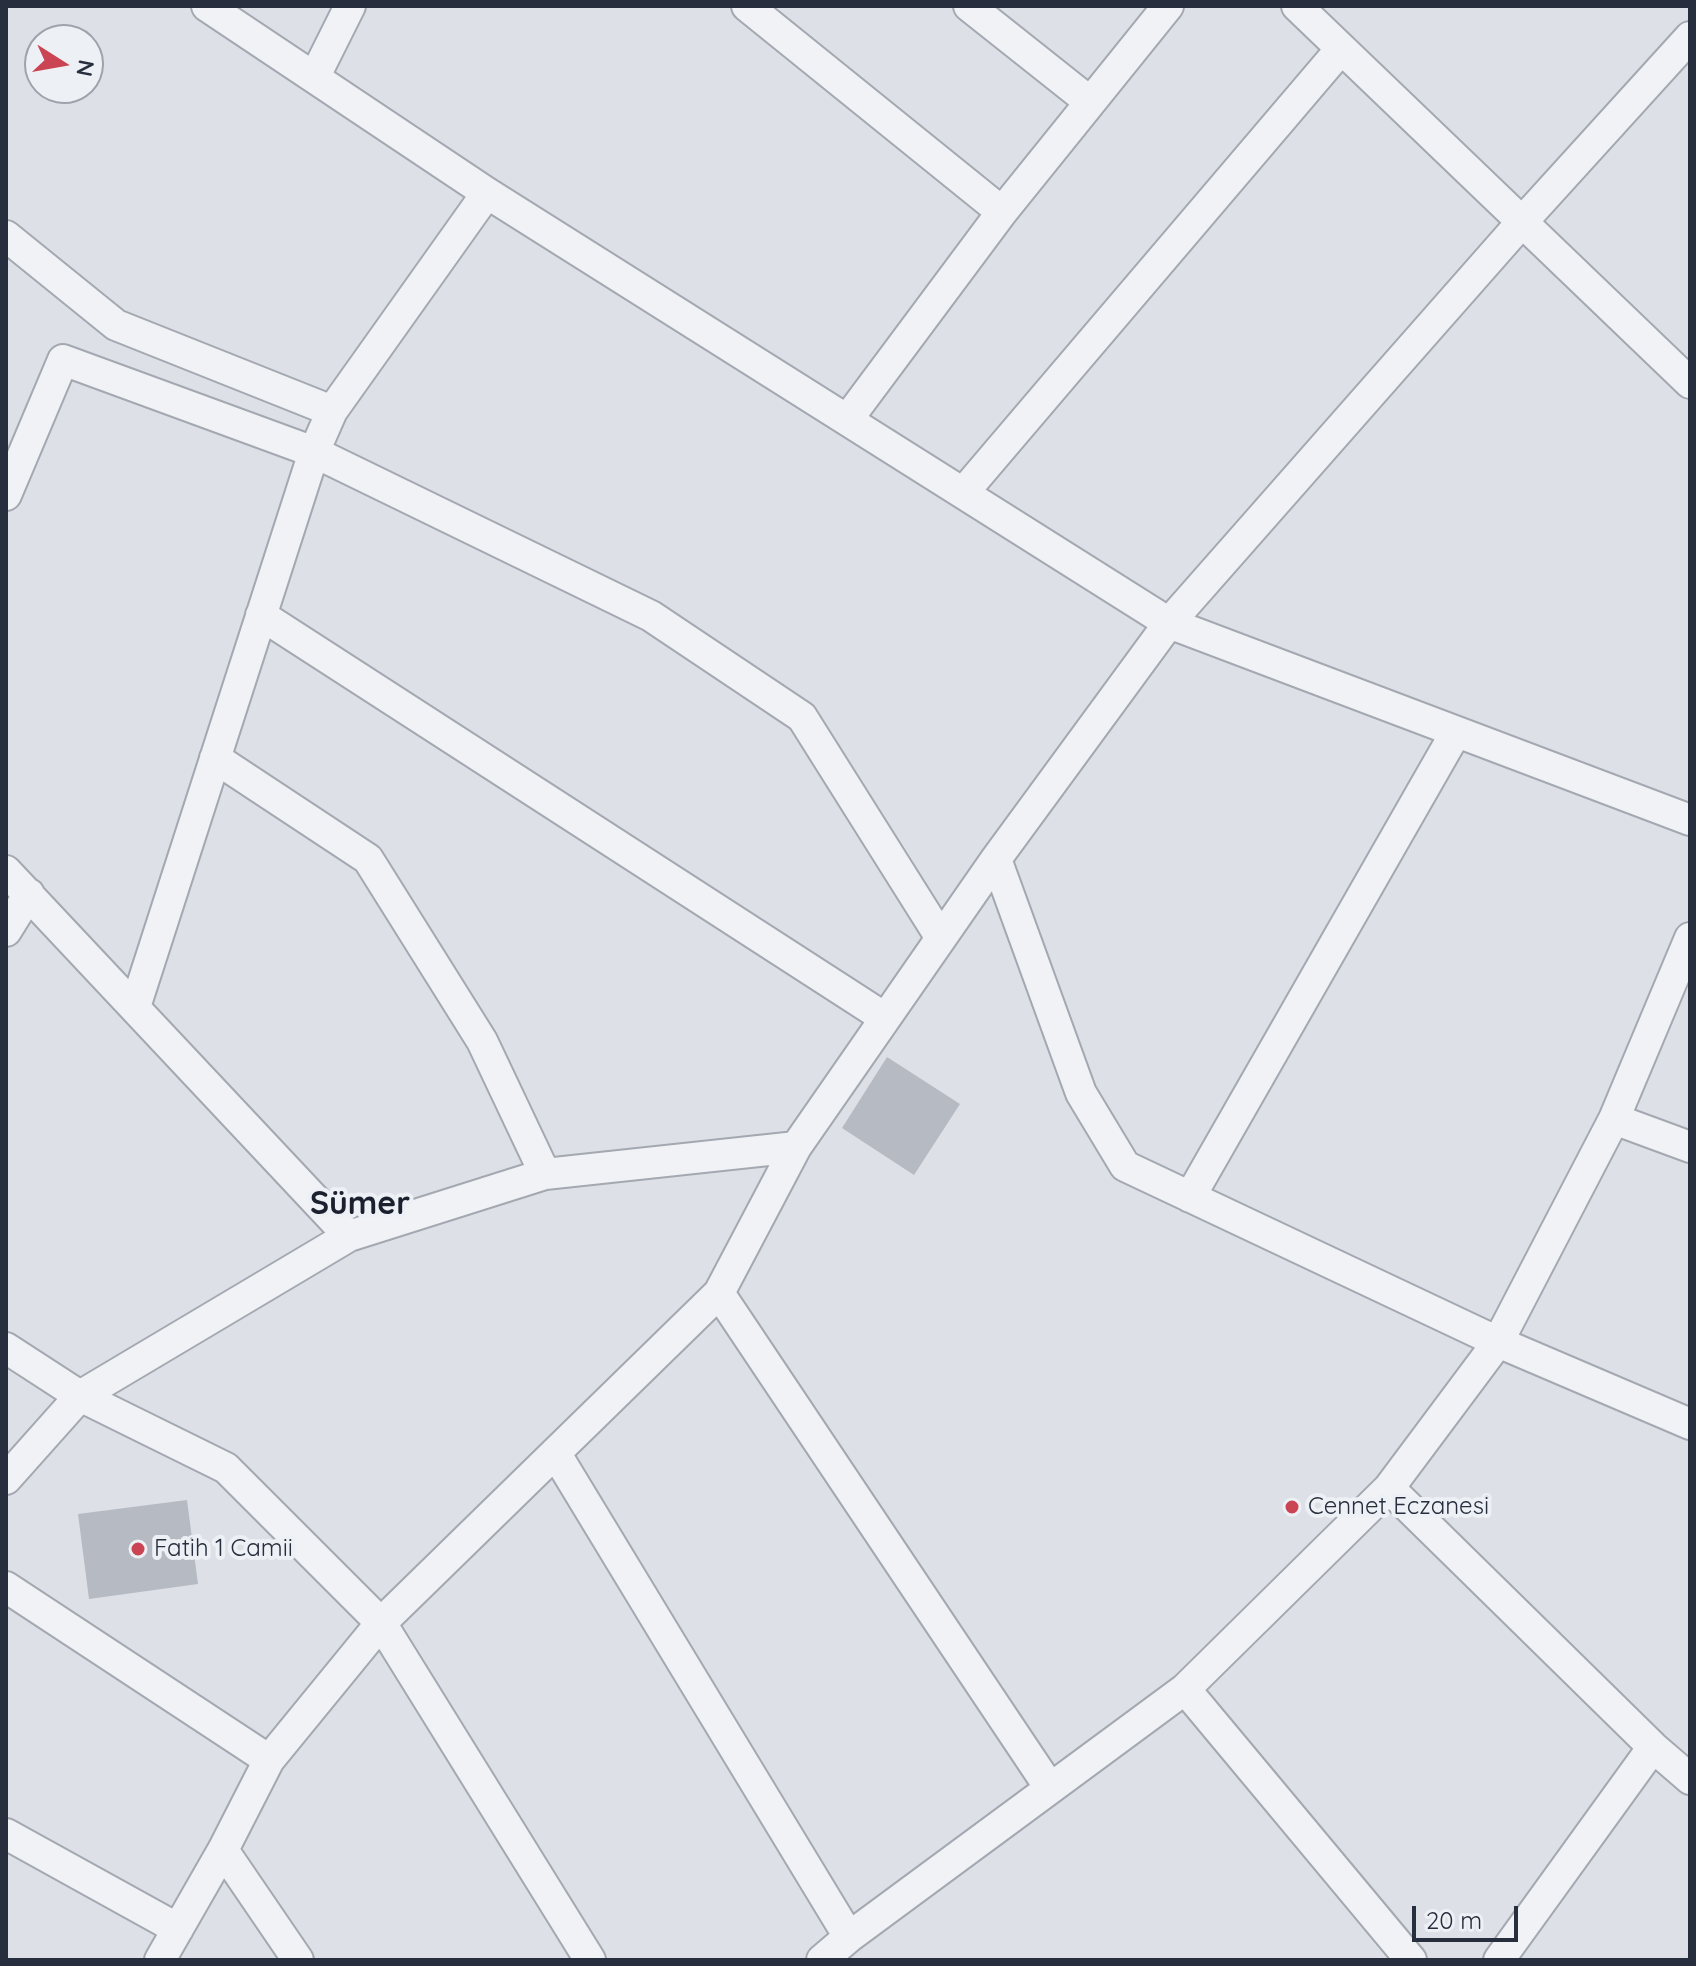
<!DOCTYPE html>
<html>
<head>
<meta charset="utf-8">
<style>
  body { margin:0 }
  #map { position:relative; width:1696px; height:1966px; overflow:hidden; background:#dde1e7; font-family:Quicksand,sans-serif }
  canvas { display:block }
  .frame { position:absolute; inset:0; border:8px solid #272e3d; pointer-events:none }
  .north { position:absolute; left:24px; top:24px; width:80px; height:80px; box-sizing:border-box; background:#edf0f5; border:2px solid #9ea2ab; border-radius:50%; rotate:101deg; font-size:22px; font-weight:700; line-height:32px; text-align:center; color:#272e3d }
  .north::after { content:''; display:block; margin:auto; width:28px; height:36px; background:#ca4453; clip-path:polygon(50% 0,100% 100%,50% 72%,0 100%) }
  .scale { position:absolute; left:1412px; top:1906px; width:106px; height:36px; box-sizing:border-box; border:4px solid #272e3d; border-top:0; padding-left:10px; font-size:24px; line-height:28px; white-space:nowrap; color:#272e3d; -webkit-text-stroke:6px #edf0f5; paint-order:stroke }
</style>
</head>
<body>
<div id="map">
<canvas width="1696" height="1966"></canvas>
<div class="frame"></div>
<div class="north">N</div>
<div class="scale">20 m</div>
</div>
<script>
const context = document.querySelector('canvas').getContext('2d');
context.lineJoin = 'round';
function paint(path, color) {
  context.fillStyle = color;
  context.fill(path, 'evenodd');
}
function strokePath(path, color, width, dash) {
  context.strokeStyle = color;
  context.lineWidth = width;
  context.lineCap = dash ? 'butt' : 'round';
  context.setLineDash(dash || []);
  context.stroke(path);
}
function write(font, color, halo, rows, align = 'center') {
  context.font = font + ' Quicksand,sans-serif';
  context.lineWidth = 8;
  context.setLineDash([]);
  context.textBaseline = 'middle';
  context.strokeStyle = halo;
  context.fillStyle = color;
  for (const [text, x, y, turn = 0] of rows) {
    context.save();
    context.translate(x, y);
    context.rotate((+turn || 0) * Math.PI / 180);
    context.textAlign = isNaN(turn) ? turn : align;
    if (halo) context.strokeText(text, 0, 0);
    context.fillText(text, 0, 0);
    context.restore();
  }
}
paint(new Path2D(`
  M887 1057 960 1104 914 1175 842 1128Z
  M187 1500 198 1584 89 1599 78 1514Z`), '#b5bac3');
const minor = new Path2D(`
  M207 6 487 193 1169 623 1690 820
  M747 6 1002 212
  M969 6 1090 102
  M1297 6 1690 383
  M315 76 350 6
  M6 236 116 325 332 411
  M847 420 1002 212 1168 6
  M963 493 1341 49
  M6 495 63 360 314 452 651 616 802 717 941 938
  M261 615 885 1018
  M215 758 368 859 482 1041 545 1174
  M996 859 1081 1093 1125 1166 1498 1342 1690 1424
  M6 871 349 1236
  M6 931 29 894
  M135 1007 314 452 332 411 487 193
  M1614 1119 1690 1147
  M1190 1197 1456 732
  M719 1293 1050 1788
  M6 1348 80 1396 226 1468 381 1623 590 1960
  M556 1454 849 1937
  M6 1479 80 1396 349 1236 545 1174 796 1147
  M1389 1488 1653 1747 1690 1779
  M6 1587 269 1760
  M1185 1689 1411 1960
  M6 1834 178 1929
  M223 1850 298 1960
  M160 1960 223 1850 269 1760 381 1623 719 1293 796 1147 996 859 1169 623 1522 222 1690 37
  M822 1960 849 1937 1185 1689 1389 1488 1498 1342 1614 1119 1690 938
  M1499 1960 1653 1747`);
strokePath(minor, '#a3a8b1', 34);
strokePath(minor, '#f0f2f5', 30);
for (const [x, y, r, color] of [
  [1292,1507,8,"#ca4453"],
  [138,1549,8,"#ca4453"]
]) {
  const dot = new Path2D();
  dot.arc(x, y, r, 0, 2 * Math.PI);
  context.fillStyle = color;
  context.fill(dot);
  strokePath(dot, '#edf0f5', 3);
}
write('24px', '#272e3d', '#edf0f5', [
  ["Cennet Eczanesi",1308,1507],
  ["Fatih 1 Camii",154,1549]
], 'left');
write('bold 32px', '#1a202e', '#edf0f5', [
  ["Sümer",360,1204]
]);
</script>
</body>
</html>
